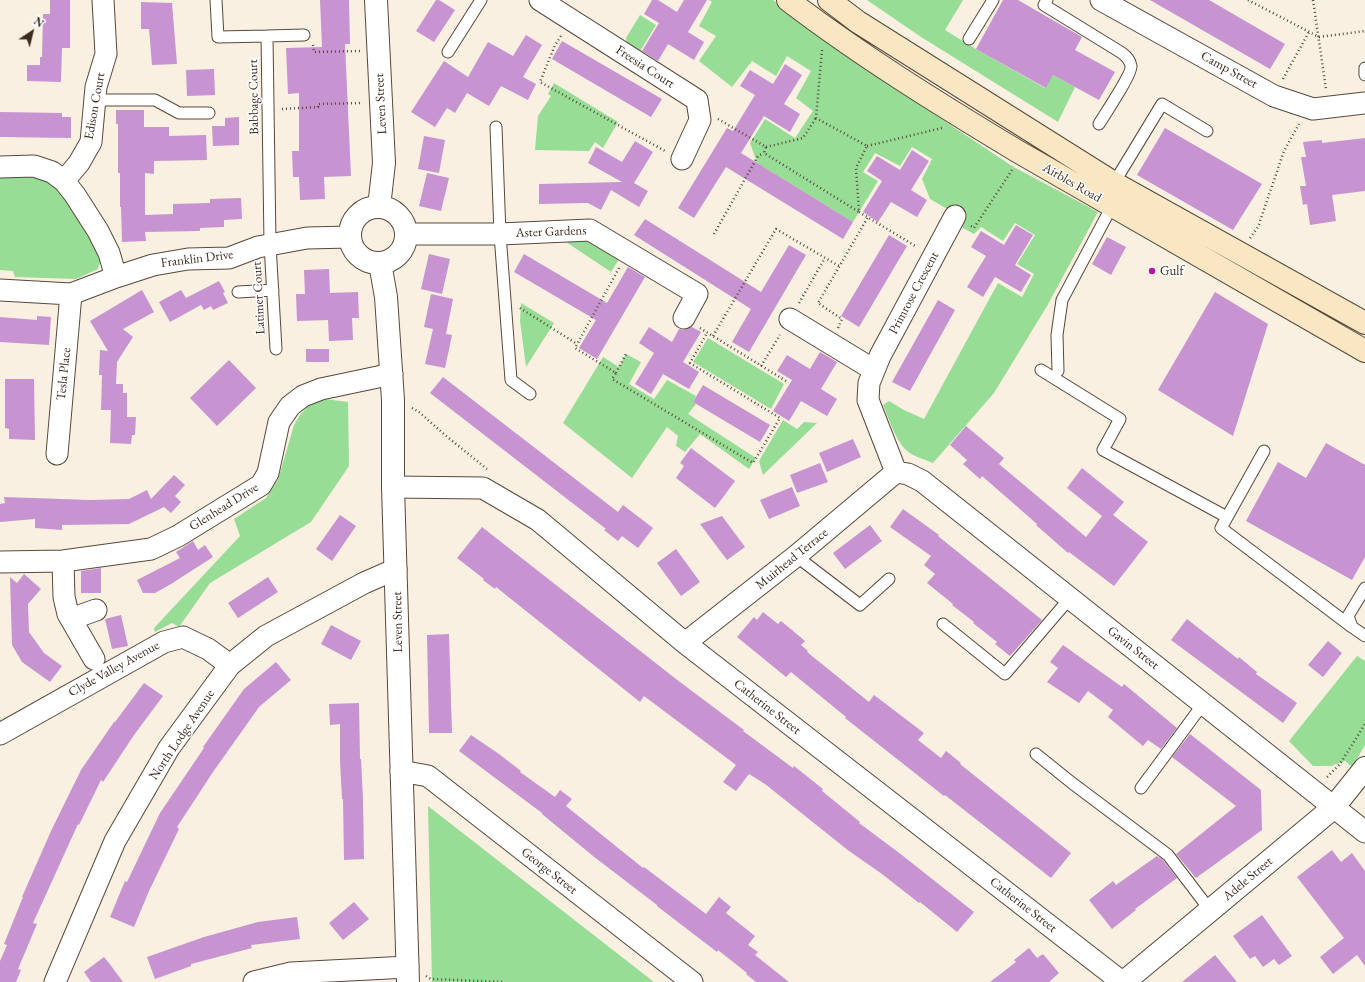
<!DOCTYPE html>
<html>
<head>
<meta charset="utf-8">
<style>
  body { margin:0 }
  #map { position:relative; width:1365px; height:982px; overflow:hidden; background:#f9f0e1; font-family:"EB Garamond",serif }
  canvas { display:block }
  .north { position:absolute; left:12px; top:12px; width:40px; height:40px; -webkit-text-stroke:3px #fff; paint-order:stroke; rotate:35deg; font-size:11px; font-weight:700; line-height:16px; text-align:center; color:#3b2a1e }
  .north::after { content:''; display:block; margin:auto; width:14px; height:18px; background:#3b2a1e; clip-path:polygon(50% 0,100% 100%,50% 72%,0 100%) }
</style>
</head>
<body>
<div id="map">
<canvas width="1365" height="982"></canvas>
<div class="north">N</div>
</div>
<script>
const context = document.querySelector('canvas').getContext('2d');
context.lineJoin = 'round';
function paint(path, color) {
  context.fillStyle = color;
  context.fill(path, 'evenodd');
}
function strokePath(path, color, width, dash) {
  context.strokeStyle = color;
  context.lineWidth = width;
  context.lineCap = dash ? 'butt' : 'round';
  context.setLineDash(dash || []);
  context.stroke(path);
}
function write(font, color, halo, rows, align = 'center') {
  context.font = font + ' "EB Garamond",serif';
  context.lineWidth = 3;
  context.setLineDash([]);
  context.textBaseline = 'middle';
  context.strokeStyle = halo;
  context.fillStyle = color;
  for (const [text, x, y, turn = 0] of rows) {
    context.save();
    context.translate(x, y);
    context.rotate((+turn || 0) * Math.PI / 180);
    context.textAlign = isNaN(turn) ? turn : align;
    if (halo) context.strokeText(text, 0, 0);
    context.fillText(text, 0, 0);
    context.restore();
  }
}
paint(new Path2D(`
  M709 0H773L817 36 1012 166 1098 212 1047 306 994 393 933 463C923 459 911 456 904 448 895 438 888 417 883 405L889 401 904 410 924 419 998 283 1022 297 1034 274 1017 264 1035 235 1015 223 1003 241 981 227 974 234 963 228V218L930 199 922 179 932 159 912 147 900 166 875 153 863 172 878 181 853 222 757 163 750 143 765 119 795 138 813 111 796 98 811 71 787 56 776 76 752 61 732 87 699 61 716 36 699 26 712 2Z
  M867 0H963L945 30 976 49 1045 88 1053 75 1075 87 1058 122 921 37Z
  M640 15 656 25 639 53 627 45 626 38Z
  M554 83 618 122 603 148 595 142 589 151 535 150 538 116 551 96 548 94Z
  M9 176 40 177 56 183 102 257 98 269 76 279 15 277 13 271 0 270V177Z
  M591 233 623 253 611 272 560 238Z
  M521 303 554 323 526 367 520 321Z
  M708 338 784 384 771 409 693 362Z
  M626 354 641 362 629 384 654 399 667 380 696 396 693 402 696 404 688 414 756 458 749 469 700 434 685 452 676 446 678 436 667 427 632 478 563 423 603 357 619 367Z
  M325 399 348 402 349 466 311 522 210 583 179 627 172 623 155 632 154 628 240 536 234 519 266 498 278 480 294 425 300 415 308 406Z
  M783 420 797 429 804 422 817 423 763 475 759 461Z
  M1357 656 1365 661V745L1352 767 1345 761 1331 766H1313L1289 741Z
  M428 806 654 982H432Z`), '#97dd96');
paint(new Path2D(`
  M50 0H70V48H62L61 82 27 81V65H40V57H42L43 14H50Z
  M320 0H349L350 44H345L351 176 324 177 325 199 300 200 299 177H293L292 151H299V93L288 94 286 48 322 47Z
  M436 0H439L455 10 434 42 416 31Z
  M652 0H658L677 12 684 0H707L688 32 704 42 694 60 668 44 658 61 642 51 659 23 644 14Z
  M1003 0H1018L1082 37 1075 50 1115 72 1099 100 1053 75 1046 88 976 49Z
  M1150 0H1209L1285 44 1270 69Z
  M141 2 172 3 177 64 152 65 149 29H141Z
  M526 35 542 45 523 77 536 84 528 100 501 86 489 106 467 93 455 113 447 108 435 127 411 112 444 61 468 77 488 42 513 56Z
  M562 41 662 99 651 117 552 59Z
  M785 64 802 75 784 104 800 114 790 132 764 116 741 153 853 222 843 239 726 167 694 218 678 208 727 128 733 131 755 95 740 86 750 70 773 84Z
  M214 69 215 95 187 96 186 70Z
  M116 110H144V127H169V136L206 135 207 160 154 161V174L145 173V215L173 214V204L210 203V199L241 198 242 219 224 220V227L200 228V231L145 232 146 241 122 242 121 207H120V173H118V124H116Z
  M0 112 62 113V117H71V138L0 137Z
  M239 117V145L213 146 212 126H225V118Z
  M1165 128 1262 184 1233 230 1137 175Z
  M424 136 445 140 439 173 418 169Z
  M1365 138V191L1332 195 1336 221 1310 225 1307 204 1303 205 1300 186H1306L1301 157H1306L1303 142 1322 140V143Z
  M635 141 653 152 634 183 648 191 639 207 611 190 601 210 588 203 539 204V184L622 182 588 163 596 147 622 162Z
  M912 150 929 161 911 190 927 200 917 217 891 202 878 222 863 212 882 181 867 171 877 156 900 170Z
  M427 173 449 178 441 211 419 206Z
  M645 219 761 292 789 245 806 255 749 352 732 342 751 309 634 235Z
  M1016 225 1033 235 1015 265 1031 275 1021 292 995 277 983 297 967 287 986 256 971 247 981 231 1004 245Z
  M889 235 907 246 859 327 841 316Z
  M1107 237 1126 247 1111 275 1092 264Z
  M429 254 450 259 442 294 421 289Z
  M524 254 607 303 628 267 645 277 597 359 579 348 596 320 514 272Z
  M329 269 330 293 358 292 359 318H352L353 340 329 341 328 320 297 321 296 294H305L304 270Z
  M219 281 225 292 223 293 228 303 213 310 211 306 204 310 201 305 170 322 159 302 181 290 186 298Z
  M142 290 154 312 123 329 133 337 117 362 116 384H123V393H127V417H136L135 435H132L131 444 110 443 111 410H101L102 375H99L100 350 108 351 90 321Z
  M1215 292 1268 324 1233 436 1158 390Z
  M431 294 453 299 446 334 452 335 445 368 425 364 433 329 424 327Z
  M938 300 955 310 910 391 892 382Z
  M37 316 51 317 49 345 0 342V317L37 320Z
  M649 327 672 342 679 329 685 330 692 327 701 332 683 362 699 372 689 389 663 374 651 394 635 384 654 353 639 343Z
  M306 349H329V362H306Z
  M820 352 837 362 821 389 837 399 827 416 801 401 789 421 773 411 792 380 777 371 787 355 810 369Z
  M229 360 256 388 217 426 190 398Z
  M443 377 618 512 623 505 653 528 638 548 622 536 618 541 604 530 606 529 430 393Z
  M5 379H34L35 440 9 439V429L5 428Z
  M703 385 770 425 760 442 693 402Z
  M966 426 1004 458 999 464 1086 537 1102 516 1067 488 1082 468 1124 502 1113 515 1148 542 1114 586 1069 552 1068 553 1036 525 1037 524 982 476 980 479 963 464 967 460 950 445Z
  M853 439 861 457 827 472 819 453Z
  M1326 443 1365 465V557L1352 580 1246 521 1278 462 1306 478Z
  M691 448 735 481 715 508 676 478 684 466 680 463Z
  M820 463 828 482 797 493 790 475Z
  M174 475 185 485 175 496 181 502 171 513 164 507 129 524 62 525V530L35 528V519L0 522V504L5 503 4 497 90 500 129 499 147 490 151 499Z
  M792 487 800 506 769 519 760 500Z
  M903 509 939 535 938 536 1042 620 1010 656 995 644 997 642 973 623 974 622 952 605 953 604 927 583 935 574 924 565 931 556 890 527Z
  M340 515 356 526 332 561 316 549Z
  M722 516 745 547 727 560 700 524Z
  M870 525 882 541 845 569 833 553Z
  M482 527 676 679 744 730 743 731 793 768 794 766 823 789 822 791 860 822 859 823 898 852 974 912 957 932 920 902 919 903 882 874 849 851 765 784 749 774 736 791 723 782 736 765 644 696 640 702 496 587 495 589 483 580 484 579 457 558Z
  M193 541 198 550 205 545 213 557 171 584 155 593H143L137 580 180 558 176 552Z
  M676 549 700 582 681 596 657 563Z
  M101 568V593H81V571Z
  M24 574 41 589 28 604 29 632 44 653 62 666 50 682 22 662 12 645 10 577 17 583Z
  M268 577 278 592 238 618 228 603Z
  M763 612 778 624 781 621 792 630 805 641 801 645 808 651 807 652 869 702 874 695 924 733 918 740 941 758 946 751 961 763 960 764 1071 853 1051 878 945 795 944 796 845 718 846 717 791 672 786 677 737 637 754 617 757 620Z
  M121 615 128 646 112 649 105 619Z
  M1187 619 1238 659 1239 657 1257 672 1256 674 1297 703 1283 723 1171 640Z
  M331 625 361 641 351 660 321 644Z
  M449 634 452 733H429L427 635Z
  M1328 641 1342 653 1323 677 1308 665Z
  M1063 645 1122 687 1124 684 1177 728 1161 749 1148 740 1143 746 1108 717 1113 710 1088 691 1079 703 1047 682 1058 668 1050 662Z
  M276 662 291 680 259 707 213 772 177 827 179 829 149 891 134 927 110 917 125 881 127 882 160 813 204 748 203 747 244 689Z
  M144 683 163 696 134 735 103 782 101 780 79 825 78 824 33 923 37 924 18 969 21 970 16 982H0V961L7 945 4 944 23 897H22L51 831 81 770 114 722H115Z
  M359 703 360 759H361L363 798 364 859 344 860 343 799H342L340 761V724L330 725 329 704Z
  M1190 734 1261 790 1262 830 1196 878 1176 854 1236 806 1172 757Z
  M471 735 499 754 521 771 520 772 555 797 560 790 572 799 566 806 643 868 644 867 706 914 719 897 731 907 726 913 755 936 748 945 758 952 755 955 789 982H756L746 974 747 973 718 950 717 952 657 906V905L593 856 542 814V813L459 751Z
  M1332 850 1341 862 1352 853 1365 871V966L1357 955 1333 974 1320 957 1344 938 1297 877Z
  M1157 856 1162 859 1177 878 1135 909 1136 910 1112 929 1089 900 1113 881 1116 885Z
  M354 902 369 919 343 940 329 923Z
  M1262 915 1292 956 1279 965 1274 959 1263 967 1255 956 1250 959 1233 936Z
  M297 917 300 939 251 945 252 948 191 964V966L155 979 147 957 204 937 258 922Z
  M1029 948 1037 958 1043 954 1059 973 1049 982H990L1016 962 1014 960Z
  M1215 955 1237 982H1182Z
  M104 957 109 963 123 982H91L84 972Z`), '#c793d1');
const service = new Path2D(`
  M216 0 218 37 267 36 270 244 276 349
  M1047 0 1044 5 1122 53C1126 56 1130 60 1131 66 1132 74 1105 114 1099 124
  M267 36 304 35
  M969 39 993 0
  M448 52 481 0
  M1365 68V75
  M96 100H155L179 113H209
  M496 127 500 234 511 380 530 394
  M1114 183 1162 104 1207 131
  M238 292 273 290
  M1041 370 1120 419 1103 450 1227 517
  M1058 371 1057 335 1062 300 1112 206
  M1264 451 1221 528 1352 627
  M796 556 860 605 889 579
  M1365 588 1348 616 1352 627 1365 636
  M943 624 1005 674 1070 598
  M1036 754 1072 783 1168 855 1210 910
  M1141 788 1203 704`);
const minor = new Path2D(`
  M540 0 697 100 700 120 682 159
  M1101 0 1274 96 1313 109 1365 103
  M0 167 34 166 52 172 64 181 75 195 98 231 109 253 116 277
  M64 181 79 163 91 142 96 87 106 54 103 0
  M407 234H500L590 230 697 294 684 318
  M0 290 71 294 116 277 153 265 188 259 229 258 258 247 307 238 350 237
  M790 319 874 370
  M57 454 71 294
  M896 472 908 474 922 481 1365 832
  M896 472 868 400 869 383 880 356 955 216
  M393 487 483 488 538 520 685 643 1122 982
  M63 561 64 597 68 614 94 659
  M0 562 63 561 151 549 178 536 261 485 268 473 279 422 290 406 303 396 321 389 392 374
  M71 619 96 610
  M685 643 796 556 896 472
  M0 734 164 642 183 637 208 649 230 665
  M401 771 428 776 692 982
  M55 982 115 841 169 748 230 665 266 636 364 583 396 569
  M254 982 291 973 408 967`);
const tertiary = new Path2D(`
  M376 0 384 163 379 207
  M350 235a28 28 0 1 1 56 0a28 28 0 1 1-56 0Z
  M380 263 386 297 393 400V487L408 982
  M1124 982 1333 808 1365 768`);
const secondary = new Path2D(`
  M788 0C860 55 939 104 1017 151L1365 351
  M829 0 858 22 1114 183 1365 323`);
strokePath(service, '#58483b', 13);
strokePath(minor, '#58483b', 23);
strokePath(tertiary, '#58483b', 24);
strokePath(secondary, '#58483b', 24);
strokePath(new Path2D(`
  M1248 0 1319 37 1365 31
  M1313 0 1326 89
  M561 36 555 45 540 82 665 151
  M313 45 314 52 360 51
  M1283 79 1309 32
  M282 109 318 107V104L363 103
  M718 119 766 147 764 153 859 212 856 168 867 146 816 118 822 50
  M867 146 942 128
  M766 147 803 138 816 118
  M859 212 917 247
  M971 226 974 228 1012 170
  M714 234 758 156 764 153
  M1250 238 1258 227 1284 151 1299 124
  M619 268 575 348 616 373 612 379 753 463 780 418 690 363 707 333
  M799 303 825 258
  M520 308 577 344
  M700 328 786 381
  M838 328 842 319 818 303 868 217
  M713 336 776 229 839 266
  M761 366 780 335
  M616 373 626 354
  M412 408 419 412 445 435 487 469
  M1327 777 1340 764 1365 724
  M426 976 431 979 505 982`), '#58483b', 2.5, [1, 3]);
strokePath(service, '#fff', 11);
strokePath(minor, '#fff', 21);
strokePath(tertiary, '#fff', 22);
strokePath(secondary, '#f9e7c3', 22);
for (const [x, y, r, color] of [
  [1152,271,4,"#b5179e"]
]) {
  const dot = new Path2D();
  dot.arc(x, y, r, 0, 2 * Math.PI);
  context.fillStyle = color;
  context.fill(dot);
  strokePath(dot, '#fff', 1.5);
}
write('13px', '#3b2a1e', '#fff', [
  ["Freesia Court",645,67,33],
  ["Camp Street",1229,70,29],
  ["Babbage Court",254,97,-91],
  ["Leven Street",381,104,-93],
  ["Edison Court",95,106,-80],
  ["Airbles Road",1072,183,30],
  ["Aster Gardens",551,232,-2],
  ["Franklin Drive",197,259,-7],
  ["Primrose Crescent",914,293,-62],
  ["Latimer Court",259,298,-93],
  ["Tesla Place",64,374,-84],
  ["Glenhead Drive",224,507,-32],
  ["Muirhead Terrace",792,559,-39],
  ["Leven Street",398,622,-91],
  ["Gavin Street",1133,648,38],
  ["Clyde Valley Avenue",114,669,-29],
  ["Catherine Street",767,707,38],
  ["North Lodge Avenue",182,735,-56],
  ["George Street",549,871,38],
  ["Adele Street",1248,879,-40],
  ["Catherine Street",1023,905,38]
]);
write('13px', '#3b2a1e', '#fff', [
  ["Gulf",1160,271]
], 'left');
</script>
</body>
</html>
